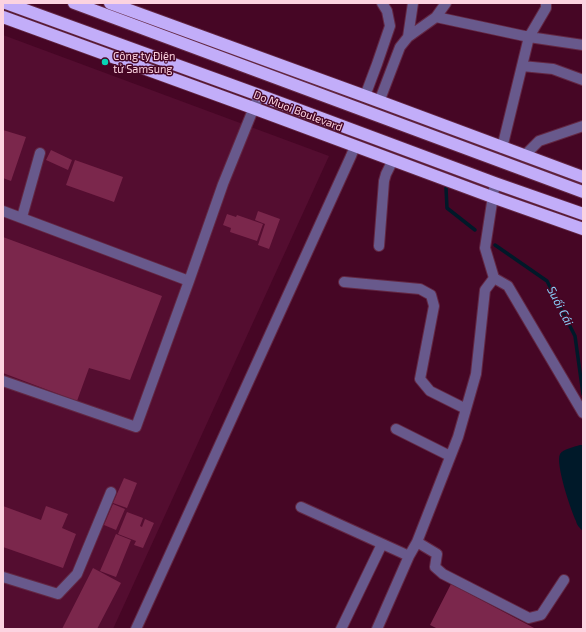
<!DOCTYPE html>
<html>
<head>
<meta charset="utf-8">
<style>
  body { margin:0 }
  #map { position:relative; width:586px; height:632px; overflow:hidden; background:#460625; font-family:"Exo 2",sans-serif }
  canvas { display:block }
  .frame { position:absolute; inset:0; border:4px solid #fcd3e0; pointer-events:none }
</style>
</head>
<body>
<div id="map">
<canvas width="586" height="632"></canvas>
<div class="frame"></div>
</div>
<script>
const context = document.querySelector('canvas').getContext('2d');
context.lineJoin = 'round';
function paint(path, color) {
  context.fillStyle = color;
  context.fill(path, 'evenodd');
}
function strokePath(path, color, width, dash) {
  context.strokeStyle = color;
  context.lineWidth = width;
  context.lineCap = dash ? 'butt' : 'round';
  context.setLineDash(dash || []);
  context.stroke(path);
}
function write(font, color, halo, rows, align = 'center') {
  context.font = font + ' "Exo 2",sans-serif';
  context.lineWidth = 3;
  context.setLineDash([]);
  context.textBaseline = 'middle';
  context.strokeStyle = halo;
  context.fillStyle = color;
  for (const [text, x, y, turn = 0] of rows) {
    context.save();
    context.translate(x, y);
    context.rotate((+turn || 0) * Math.PI / 180);
    context.textAlign = isNaN(turn) ? turn : align;
    if (halo) context.strokeText(text, 0, 0);
    context.fillText(text, 0, 0);
    context.restore();
  }
}
paint(new Path2D(`
  M3 35 329 156 113 629H3Z`), '#540d30');
paint(new Path2D(`
  M580 445H583V531C580 528 577 526 576 521 571 511 555 463 560 454 563 449 574 447 580 445Z`), '#001929');
strokePath(new Path2D(`
  M446 188 447 208 475 230
  M495 245 547 281 575 336 583 394`), '#001929', 3.5);
paint(new Path2D(`
  M3 130 26 137 11 181 3 178Z
  M51 150 72 160 68 170 46 160Z
  M75 160 123 177 114 202 66 185Z
  M258 211 280 219 269 249 258 245 265 224 255 220Z
  M227 214 236 217 237 215 263 224 257 241 230 232 231 228 223 225Z
  M3 237 162 296 130 380 89 368 77 401 3 373Z
  M124 478 137 483 127 508 113 503Z
  M113 504 125 509 116 530 104 525Z
  M3 506 41 520 46 506 68 514 62 528 76 534 63 568 3 547Z
  M127 512 143 518 140 526 142 527 145 519 154 523 143 548 134 545 136 541 118 534Z
  M116 534 131 540 116 577 100 571Z
  M93 568 121 583 97 629H62Z
  M451 584 536 629H438L430 625Z`), '#7b274c');
const minor = new Path2D(`
  M436 17 529 37 583 45
  M408 37 436 17 446 3
  M522 66 553 69 583 80
  M365 96 377 64 390 26 387 11 382 3
  M379 102 400 47 408 37 413 3
  M502 148 529 37 546 8V3
  M524 156 539 141 583 126
  M495 183 485 248 494 278 508 286 583 413
  M3 211 189 281
  M22 217 40 153
  M379 246 384 181 386 174 393 160
  M344 282 420 289 431 295 434 306 420 379 430 391 466 409
  M3 381 136 427 189 281 223 184 259 95
  M396 429 450 456
  M301 507 409 556
  M417 542 437 554 435 567 443 574 529 618 541 615 564 580
  M3 577 58 594 77 574 111 492
  M136 629 351 156 355 146
  M341 629 382 544
  M377 629 409 556 417 542 458 437 476 374 485 290 494 278`);
const highway = new Path2D(`
  M6 3 259 95 495 183 583 214
  M74 3 583 192
  M110 3 365 96 583 177
  M3 17 253 108 492 197 583 229`);
strokePath(minor, '#632743', 12);
strokePath(highway, '#632743', 14);
strokePath(minor, '#68598c', 10);
strokePath(highway, '#c2adf9', 12);
for (const [x, y, r, color] of [
  [105,62,4,"#08d5b5"]
]) {
  const dot = new Path2D();
  dot.arc(x, y, r, 0, 2 * Math.PI);
  context.fillStyle = color;
  context.fill(dot);
  strokePath(dot, '#460625', 1.5);
}
write('11px', '#fcd3e0', '#460625', [
  ["Công ty Điện",113,56],
  ["tử Samsung",113,69]
], 'left');
write('11px', '#fcd3e0', '#460625', [
  ["Do Muoi Boulevard",298,111,21]
]);
write('italic 12px', '#8acdf8', '#460625', [
  ["Suối Cái",560,306,63]
]);
</script>
</body>
</html>
